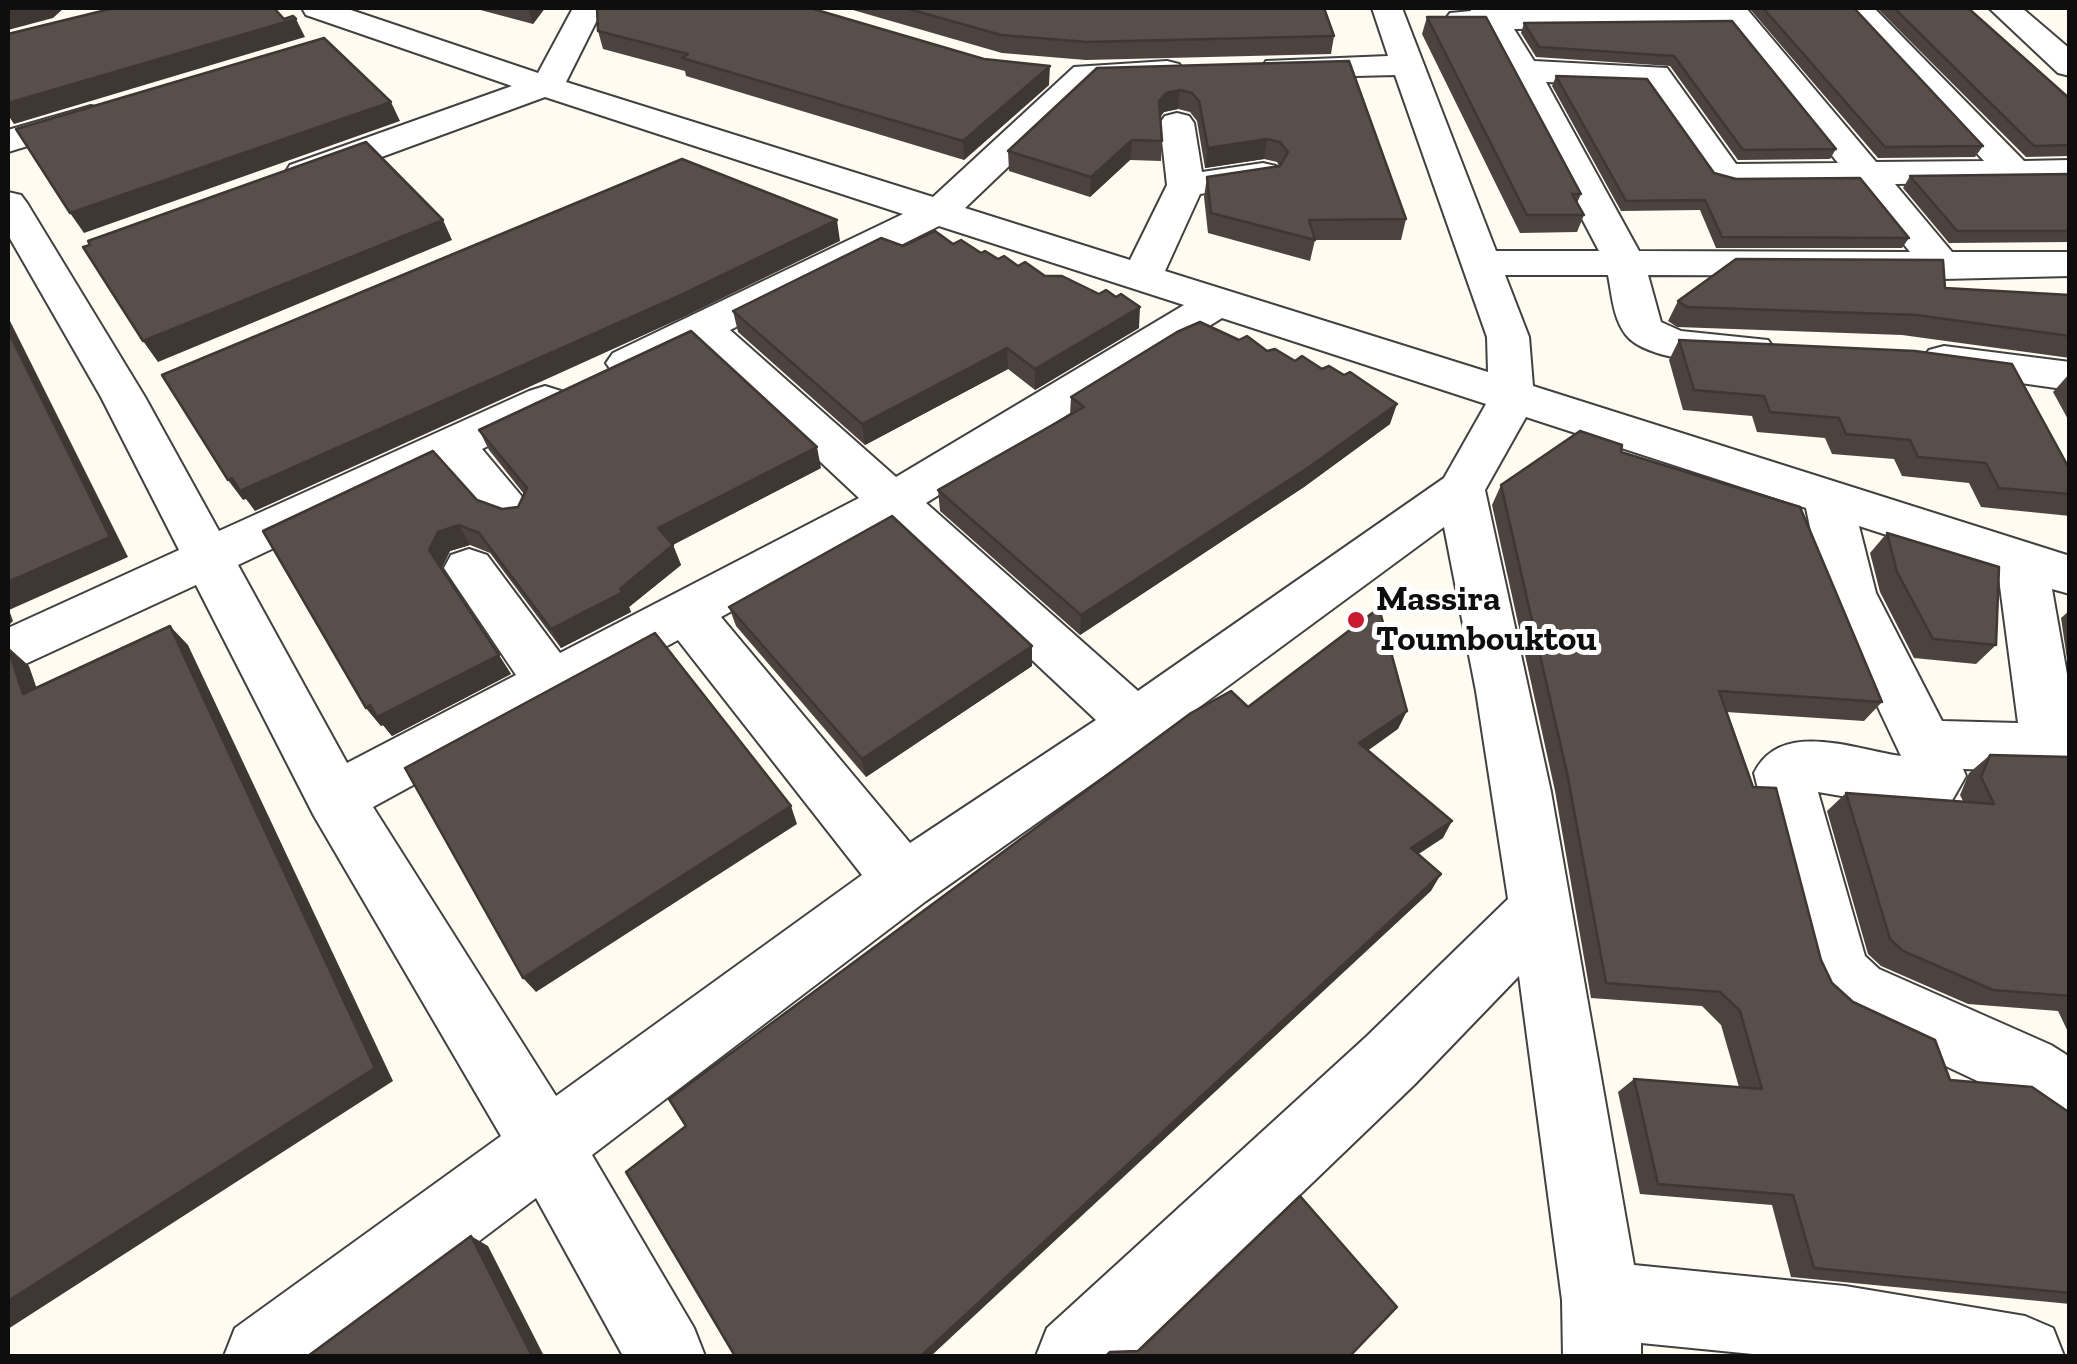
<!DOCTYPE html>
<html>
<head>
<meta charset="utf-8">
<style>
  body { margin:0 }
  #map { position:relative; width:2077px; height:1364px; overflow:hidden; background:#fffbf0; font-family:"Zilla Slab",serif }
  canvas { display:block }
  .frame { position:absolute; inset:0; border:10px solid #0e0e0e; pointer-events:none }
</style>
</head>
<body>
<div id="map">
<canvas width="2077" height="1364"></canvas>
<div class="frame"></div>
</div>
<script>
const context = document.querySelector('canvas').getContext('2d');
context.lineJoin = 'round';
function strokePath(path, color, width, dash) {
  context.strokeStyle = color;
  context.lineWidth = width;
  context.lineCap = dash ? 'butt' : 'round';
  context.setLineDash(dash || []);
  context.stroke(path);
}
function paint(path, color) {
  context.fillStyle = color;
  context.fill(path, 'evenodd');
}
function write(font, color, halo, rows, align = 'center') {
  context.font = font + ' "Zilla Slab",serif';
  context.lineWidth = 10;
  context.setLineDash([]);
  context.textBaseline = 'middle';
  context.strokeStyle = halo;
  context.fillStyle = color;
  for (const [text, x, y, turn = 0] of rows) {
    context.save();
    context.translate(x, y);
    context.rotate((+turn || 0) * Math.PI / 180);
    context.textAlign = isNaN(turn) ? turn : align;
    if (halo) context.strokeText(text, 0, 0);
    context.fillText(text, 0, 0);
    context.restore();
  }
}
const street = new Path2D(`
  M302 8H345L538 73 573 8H603L566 82 933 197 1074 67 1167 61 1179 64 1184 71 1179 78 1095 84 965 208 1130 260 1167 185 1160 123 1165 116 1177 113 1189 116 1194 123 1202 172 1263 163 1276 166 1281 174 1276 182 1200 194 1165 271 1488 372 1487 337 1395 75 1278 78 1266 75 1262 68 1266 61 1388 56 1372 8H1402L1496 251H1599L1482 29 1450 27 1445 20 1450 13 1471 11 1470 8H1746L1876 162 1984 161 1842 8H1874L2024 161 2070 160V182L1895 184 1952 252H2070V276L1943 279 1930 276 1648 275 1661 322 1681 331 1768 340 1775 350 1768 360C1737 368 1647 362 1626 335 1613 318 1612 295 1608 275H1505L1529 337 1533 386 2070 556V594L2052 589 2070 691V772L1963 769 1966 776 1950 804 1929 811 1818 792 1865 956 1879 969 2051 1045 2070 1057V1133L2045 1123 2003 1093 1833 1013 1815 996 1805 974 1754 773C1780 719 1853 749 1901 756L1824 593 1806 508 1526 417 1485 490 1551 792 1634 1265 1845 1286 2025 1316 2053 1328 2064 1356H1773L1641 1343V1356H1563L1562 1300 1519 976 1414 1085 1132 1356H1036L1047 1328 1366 1037 1508 899 1476 691 1444 527 1156 739 926 901 592 1155 694 1328 705 1356H623L536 1198 327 1356H224L235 1328 501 1136 314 816 196 585 8 672V628L179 550 101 397 8 235V192L21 195 27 203 145 397 219 531 529 391 545 386 561 391 567 401 561 411 482 449 534 511 527 523C488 535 468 494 445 467L238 565 347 763 516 675 444 568 451 555 469 549 487 555 560 653 859 498 697 346 643 373 628 377 613 373 606 363 613 353 903 214 545 97 316 181 303 184 290 181 285 173 290 165 512 86 306 15ZM1729 27 1838 163 1736 164 1667 68 1534 61 1514 29ZM1546 82 1645 85 1710 180 1731 186 1856 185 1910 252 1639 251ZM939 226 1184 305 896 477 730 330ZM1222 318 1486 404 1444 478 1138 691 926 503ZM888 525 1096 720 910 843 721 617ZM1859 526 1998 571 2018 723 1942 721 1876 593ZM678 640 862 875 556 1096 373 807Z
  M1989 8H2022L2070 49V76L2058 73Z
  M91 106 103 109 108 116 103 123 8 152V130Z
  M1944 346 2070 362V390L1929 370 1922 360 1929 350Z`);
strokePath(street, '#414141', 4);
paint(street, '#fff');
paint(new Path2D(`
  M473 8H545L533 24Z
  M846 8H1324L1334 36 1331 54 1086 60 1002 53Z
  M1749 8H1854L1983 146 1975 157 1878 158Z
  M1877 8H1968L2070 99V156L2026 157Z
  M1427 17 1581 194 1577 203 1584 215 1577 232 1520 233 1422 34Z
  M1732 21 1836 149 1830 159 1738 160 1670 66 1536 57 1521 33 1524 23Z
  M598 31 1049 85 964 160 686 76 685 71 603 49Z
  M1349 61 1406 219 1401 240H1315L1310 261 1208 233 1204 197 1207 177 1279 166 1277 162 1264 159 1205 168 1197 121 1190 112 1178 109 1164 112 1160 117 1162 141 1161 161 1130 160 1090 197 1009 171 1008 151 1097 68Z
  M1556 76 1714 173 1909 238 1902 248H1716L1700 210 1621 211 1552 86Z
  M2070 174V242L1949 243 1903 188 1910 176Z
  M953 244 1018 266 1139 328 1035 390 1008 369 865 445 738 332 733 311 903 246Z
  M1945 288 2070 295V358L1902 335 1677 327 1668 321 1678 301Z
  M1239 340 1267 351 1390 424 1304 487 1080 635 940 511 938 490 1070 414 1071 397Z
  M1679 340 2070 470V516L1981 507 1969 483 1902 476 1894 459 1832 454 1825 438 1757 432 1752 416 1683 410 1669 360Z
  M2070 373V423L2053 392Z
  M479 430 821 468 673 545 681 565 629 607 631 612 561 648 490 553 470 545 450 551 441 569 511 674 392 736 383 725 381 726 366 708 263 531 477 500 502 509 518 507 524 494 489 450Z
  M1621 452 1882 702 1864 721 1726 712 1753 787 1821 960 1832 983 1853 1002 1950 1080 2070 1113V1304L1791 1277 1772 1205 1640 1194 1618 1092 1634 1079 1739 1087 1721 1025 1702 1006 1591 998 1555 791 1492 505 1501 485Z
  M1887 533 1996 645 1976 664 1914 658 1880 592 1870 553Z
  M729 607 1032 666 866 777 736 626Z
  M2070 610V680L2061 618Z
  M1990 755 2070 757V1036L2058 1011 1968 1004 1881 966 1868 954 1827 811 1846 793 1963 801 1960 795 1969 773Z`), '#4c4340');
paint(new Path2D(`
  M12 8H64L53 18 8 30V9Z
  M528 8H545L533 24Z
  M296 19 305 37 14 124 8 115V103Z
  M1050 66 1049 85 964 160 963 141Z
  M1180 90 1178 109 1164 112 1157 121 1159 101 1166 93Z
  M391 102 400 121 84 233 70 213Z
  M1267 139 1264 159 1205 168 1208 148Z
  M1132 140 1130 160 1090 197 1091 177Z
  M443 220 452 240 158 362 143 341Z
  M837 220 840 241 686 316 255 511 246 499 243 500 228 480Z
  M1140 307 1139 328 1035 390V369Z
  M8 317 128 557 9 610 13 621 8 626Z
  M1007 348 1008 369 865 445 862 424Z
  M1397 404 1390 424 1304 487 1080 635 1081 615Z
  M817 447 821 468 666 548 658 528Z
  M459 525 470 545 450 551 441 570 429 550 438 532Z
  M673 545 681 565 629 607 631 612 561 648 551 629 620 589Z
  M170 626 188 645 393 1081 8 1329V1301Z
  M1032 646V666L866 777 862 759Z
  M8 647 29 666 45 712 23 694Z
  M499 655 511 674 392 736 383 725 381 726 366 708Z
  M1407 711 1398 729 1352 762 1359 743Z
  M791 806 797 824 536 992 523 978Z
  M1452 821 1443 838 1402 865 1411 848Z
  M1441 874 1431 891 931 1356H921Z
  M471 1236 488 1246 544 1356H532Z`), '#3e3734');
const building = new Path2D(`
  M114 8H274L284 19 293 16 296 19 8 103V34Z
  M597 8H810L984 59 1050 66 963 141 682 58 688 54 598 31Z
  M905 8H1324L1334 36 1087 42 1001 35Z
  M1763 8H1854L1983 146 1885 147Z
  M1894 8H1968L2070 99V145L2034 146Z
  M1427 17H1486L1581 194H1572L1584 215H1527Z
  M1732 21 1836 149 1743 150 1674 56 1539 47 1524 23Z
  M324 38 391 102 70 213 16 129Z
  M1349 61 1406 219 1309 220 1315 240 1211 213 1207 177 1280 166 1288 152 1280 142 1267 139 1208 148 1199 101 1192 93 1180 90 1166 93 1159 101 1162 141 1132 140 1091 177 1008 151 1097 68Z
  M1556 76 1647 79 1714 173 1736 179 1860 178 1909 238 1722 237 1705 200 1626 201Z
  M366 142 443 220 143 341 83 247 90 245 88 241Z
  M682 159 837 220 681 295 240 491 232 478 228 480 162 375Z
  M2070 174V231H1957L1910 176Z
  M935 231 953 244 961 240 981 253 985 251 998 259 1004 256 1018 266 1025 262 1045 276H1062L1099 294 1106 290 1116 297 1121 294 1140 307 1035 369 1007 348 862 424 733 311 881 238 903 246Z
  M1736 259 1943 260 1945 288 2070 295V336L1916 315 1687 307 1678 301Z
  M1200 322 1239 340 1247 336 1267 351 1275 349 1295 361 1302 356 1322 369 1329 366 1344 375 1350 372 1397 404 1309 467 1081 615 938 490 1084 407 1071 397 1177 332Z
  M8 331 110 537 8 582Z
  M691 331 817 447 658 528 673 545 620 589 623 592 551 629 479 533 459 525 438 532 429 550 499 655 377 717 370 705 366 708 263 531 433 451 477 500 502 509 518 507 527 488 479 430Z
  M1679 340 1915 351 2012 364 2070 470V494L1999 488 1986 463 1918 457 1910 440 1846 434 1839 418 1770 412 1764 396 1694 390Z
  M1580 431 1622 445 1621 452 1800 507 1882 702 1719 691 1753 787 1776 788 1821 960 1832 983 1853 1002 1935 1040 1950 1080 2032 1087 2070 1113V1293L1814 1268 1793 1195 1658 1184 1634 1079 1762 1089 1740 1011 1720 992 1606 983 1567 773 1501 485Z
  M892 516 1032 646 862 759 729 607Z
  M1887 533 1999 567 1996 645 1933 639 1897 572Z
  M1379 608 1407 711 1359 743 1452 821 1411 848 1441 874 921 1356H735L626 1172 686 1126 669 1099 1191 713 1231 691 1248 707Z
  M170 626 375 1068 8 1301V648L23 694Z
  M655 633 791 806 523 978 405 768Z
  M1990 755 2070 757V996L1993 990 1903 951 1890 939 1846 793 1994 804 1981 777Z
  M1300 1196 1397 1307 1350 1356H1106L1110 1352 1138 1351Z
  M471 1236 532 1356H308Z`);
paint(building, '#584e4a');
strokePath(building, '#3e3734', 2.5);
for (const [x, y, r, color] of [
  [1356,620,10,"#c91b30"]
]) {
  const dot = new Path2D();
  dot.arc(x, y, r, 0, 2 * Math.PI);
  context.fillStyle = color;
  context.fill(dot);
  strokePath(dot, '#fff', 4);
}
write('bold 35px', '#0e0e0e', '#fff', [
  ["Massira",1376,600],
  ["Toumbouktou",1376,640]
], 'left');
</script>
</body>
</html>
